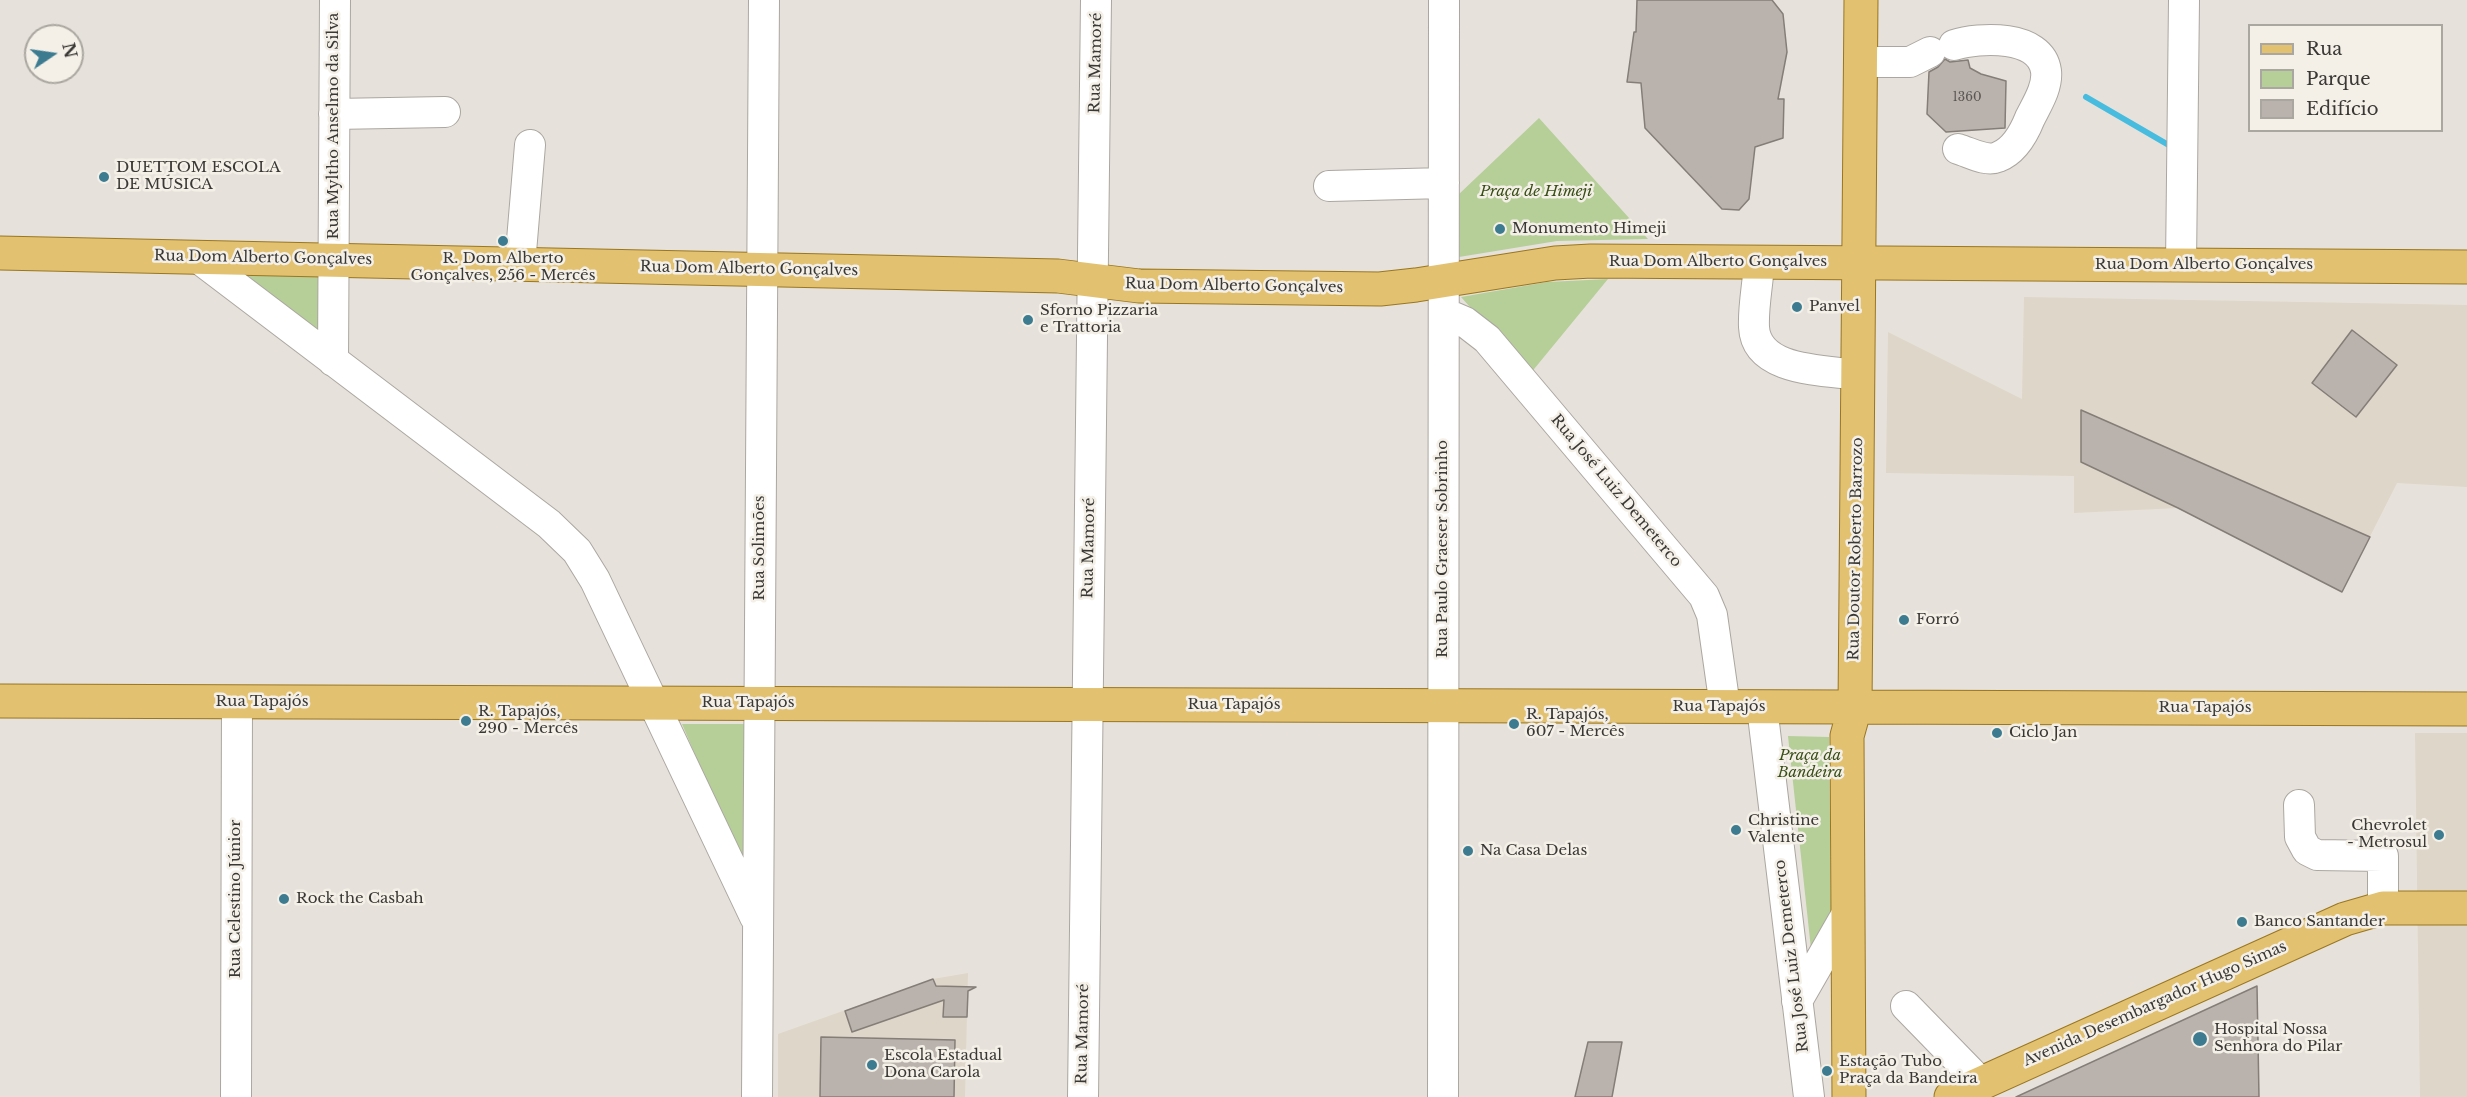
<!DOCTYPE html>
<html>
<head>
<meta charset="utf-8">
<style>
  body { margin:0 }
  #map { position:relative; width:2467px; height:1097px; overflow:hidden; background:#e6e2db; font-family:"Libre Baskerville",serif }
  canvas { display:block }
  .legend { position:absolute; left:2248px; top:24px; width:195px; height:108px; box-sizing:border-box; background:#f4f0e8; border:2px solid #aaa6a0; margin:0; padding:8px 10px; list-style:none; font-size:18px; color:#3a3835 }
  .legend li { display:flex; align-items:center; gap:12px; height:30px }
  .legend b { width:30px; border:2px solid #aaa6a0 }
  .north { position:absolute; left:24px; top:24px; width:60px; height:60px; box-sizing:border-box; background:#f4f0e8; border:2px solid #aaa6a0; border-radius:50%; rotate:77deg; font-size:16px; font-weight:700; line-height:24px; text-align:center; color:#3a3835 }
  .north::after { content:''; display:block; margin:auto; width:21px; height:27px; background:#3d7c90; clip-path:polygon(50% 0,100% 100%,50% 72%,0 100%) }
</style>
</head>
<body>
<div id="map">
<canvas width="2467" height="1097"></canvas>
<ul class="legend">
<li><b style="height:8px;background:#e2c171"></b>Rua</li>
<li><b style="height:16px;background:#b6cf99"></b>Parque</li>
<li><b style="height:16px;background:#bab3ad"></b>Edifício</li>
</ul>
<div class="north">N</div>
</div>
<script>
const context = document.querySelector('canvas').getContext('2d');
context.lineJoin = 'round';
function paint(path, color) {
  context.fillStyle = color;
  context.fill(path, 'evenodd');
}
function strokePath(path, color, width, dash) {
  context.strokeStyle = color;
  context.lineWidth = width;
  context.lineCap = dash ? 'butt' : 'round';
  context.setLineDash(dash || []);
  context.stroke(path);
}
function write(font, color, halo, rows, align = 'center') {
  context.font = font + ' "Libre Baskerville",serif';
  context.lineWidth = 5;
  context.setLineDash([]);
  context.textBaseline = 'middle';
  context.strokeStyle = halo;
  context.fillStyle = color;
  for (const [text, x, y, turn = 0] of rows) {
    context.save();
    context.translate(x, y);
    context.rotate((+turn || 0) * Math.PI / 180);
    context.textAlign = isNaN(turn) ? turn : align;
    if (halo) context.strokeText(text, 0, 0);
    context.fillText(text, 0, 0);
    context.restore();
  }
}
paint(new Path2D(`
  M2024 297 2467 305V487L2397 483 2342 592 2178 508 2074 513V476L1886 473 1888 332 2022 399Z
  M2415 733H2467V1097H2420Z
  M968 973 965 1097H778V1034L933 979Z`), '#ded6c8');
paint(new Path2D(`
  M1539 118 1648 239 1557 241 1459 257 1458 195Z
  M238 272 320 273 318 335Z
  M1608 279 1530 374 1461 297 1547 282Z
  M682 724H749L748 879Z
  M1788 736 1829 737 1831 913 1811 949Z`), '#b6cf99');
strokePath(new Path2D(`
  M2086 97 2172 147`), '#48bcdf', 6);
const building = new Path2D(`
  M1637 0H1772L1783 14 1787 52 1778 99H1784L1783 138 1755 147 1749 199 1739 210 1722 209 1645 128 1641 83 1627 82 1634 32H1636Z
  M1945 59 1950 62 1968 60 1970 68 1981 74 2006 81 2005 128 1946 132 1927 114 1929 72 1938 67Z
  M2352 330 2397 365 2356 417 2312 383Z
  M2081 410 2370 537 2342 592 2178 508 2081 462Z
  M933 979 936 986 976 987 968 991 967 1017H943L944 1000 852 1032 845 1011Z
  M2257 986 2259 1097H2016Z
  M821 1037 955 1040 954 1097H820Z
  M1588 1042H1622L1612 1097H1575Z`);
paint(building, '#bab3ad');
strokePath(building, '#847d78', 1.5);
const minor = new Path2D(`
  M1954 45C1979 37 2041 34 2046 71 2048 87 2037 104 2030 118 2024 133 2014 151 1998 157 1986 162 1971 153 1958 149
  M1861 62H1910L1930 52
  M334 114 445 112
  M1329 186 1444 183
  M197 257 549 524 577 551 595 580 755 917
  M1759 263C1758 284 1753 306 1754 327 1756 372 1825 370 1858 375
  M520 264 530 145
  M2181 265 2184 0
  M1444 313 1465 322 1487 339 1704 596 1712 615 1725 707
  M333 361 335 0
  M1762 707 1809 1097
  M2299 805 2300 837 2307 850 2317 855 2383 856V908
  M1797 1001 1848 912
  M1906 1006 1981 1083
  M236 1097 237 702
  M757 1097 764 0
  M1083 1097 1096 0
  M1443 1097 1444 0`);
const major = new Path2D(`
  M0 253 1058 276 1139 286 1380 289 1416 285 1555 263 1591 261 2467 267
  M0 701 2467 709
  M1849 1097 1847 736 1855 707 1861 0
  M1951 1097 2345 919 2383 908H2467`);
strokePath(minor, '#aba7a0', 32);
strokePath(major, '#9a761f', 35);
strokePath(minor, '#fff', 30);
strokePath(major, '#e2c171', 33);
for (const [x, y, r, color] of [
  [104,177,6,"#3d7c90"],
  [1500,229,6,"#3d7c90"],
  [503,241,6,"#3d7c90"],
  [1797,307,6,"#3d7c90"],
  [1028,320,6,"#3d7c90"],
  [1904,620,6,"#3d7c90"],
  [466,721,6,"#3d7c90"],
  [1514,724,6,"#3d7c90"],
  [1997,733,6,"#3d7c90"],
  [1736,830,6,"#3d7c90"],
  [2439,835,6,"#3d7c90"],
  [1468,851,6,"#3d7c90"],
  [284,899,6,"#3d7c90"],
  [2242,922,6,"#3d7c90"],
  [2200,1039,8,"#3d7c90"],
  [872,1065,6,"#3d7c90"],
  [1827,1071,6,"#3d7c90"]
]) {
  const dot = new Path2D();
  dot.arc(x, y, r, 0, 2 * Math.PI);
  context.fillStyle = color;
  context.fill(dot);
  strokePath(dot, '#f4f0e8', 2);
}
write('12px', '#5a5753', null, [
  ["1360",1967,98]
]);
write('15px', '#3a3835', '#f4f0e8', [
  ["Rua Mamoré",1096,63,-89],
  ["Rua Myltho Anselmo da Silva",334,126,-90],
  ["Rua Dom Alberto Gonçalves",263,258,1],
  ["Rua Dom Alberto Gonçalves",1718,262],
  ["Rua Dom Alberto Gonçalves",2204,265],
  ["Rua Dom Alberto Gonçalves",749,269,1],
  ["Rua Dom Alberto Gonçalves",1234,286,1],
  ["Rua José Luiz Demeterco",1616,491,50],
  ["Rua Solimões",760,548,-90],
  ["Rua Mamoré",1089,548,-89],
  ["Rua Paulo Graeser Sobrinho",1443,549,-90],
  ["Rua Doutor Roberto Barrozo",1856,549,-89],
  ["Rua Tapajós",262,702],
  ["Rua Tapajós",748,703],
  ["Rua Tapajós",1234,705],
  ["Rua Tapajós",1719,707],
  ["Rua Tapajós",2205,708],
  ["Rua Celestino Júnior",236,899,-90],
  ["Rua José Luiz Demeterco",1792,956,-97],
  ["Avenida Desembargador Hugo Simas",2155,1004,-24],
  ["Rua Mamoré",1083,1034,-89]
]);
write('15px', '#3a3835', '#f4f0e8', [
  ["DUETTOM ESCOLA",116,168],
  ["DE MÚSICA",116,185],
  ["Monumento Himeji",1512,229],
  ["R. Dom Alberto",503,259,"center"],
  ["Gonçalves, 256 - Mercês",503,276,"center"],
  ["Panvel",1809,307],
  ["Sforno Pizzaria",1040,311],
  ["e Trattoria",1040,328],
  ["Forró",1916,620],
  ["R. Tapajós,",478,712],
  ["290 - Mercês",478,729],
  ["R. Tapajós,",1526,715],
  ["607 - Mercês",1526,732],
  ["Ciclo Jan",2009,733],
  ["Christine",1748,821],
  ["Valente",1748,838],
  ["Chevrolet",2427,826,"right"],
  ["- Metrosul",2427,843,"right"],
  ["Na Casa Delas",1480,851],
  ["Rock the Casbah",296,899],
  ["Banco Santander",2254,922],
  ["Hospital Nossa",2214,1030],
  ["Senhora do Pilar",2214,1047],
  ["Escola Estadual",884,1056],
  ["Dona Carola",884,1073],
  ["Estação Tubo",1839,1062],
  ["Praça da Bandeira",1839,1079]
], 'left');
write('italic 15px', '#384e16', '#f4f0e8', [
  ["Praça de Himeji",1536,192],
  ["Praça da",1810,756],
  ["Bandeira",1810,773]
]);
</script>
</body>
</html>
